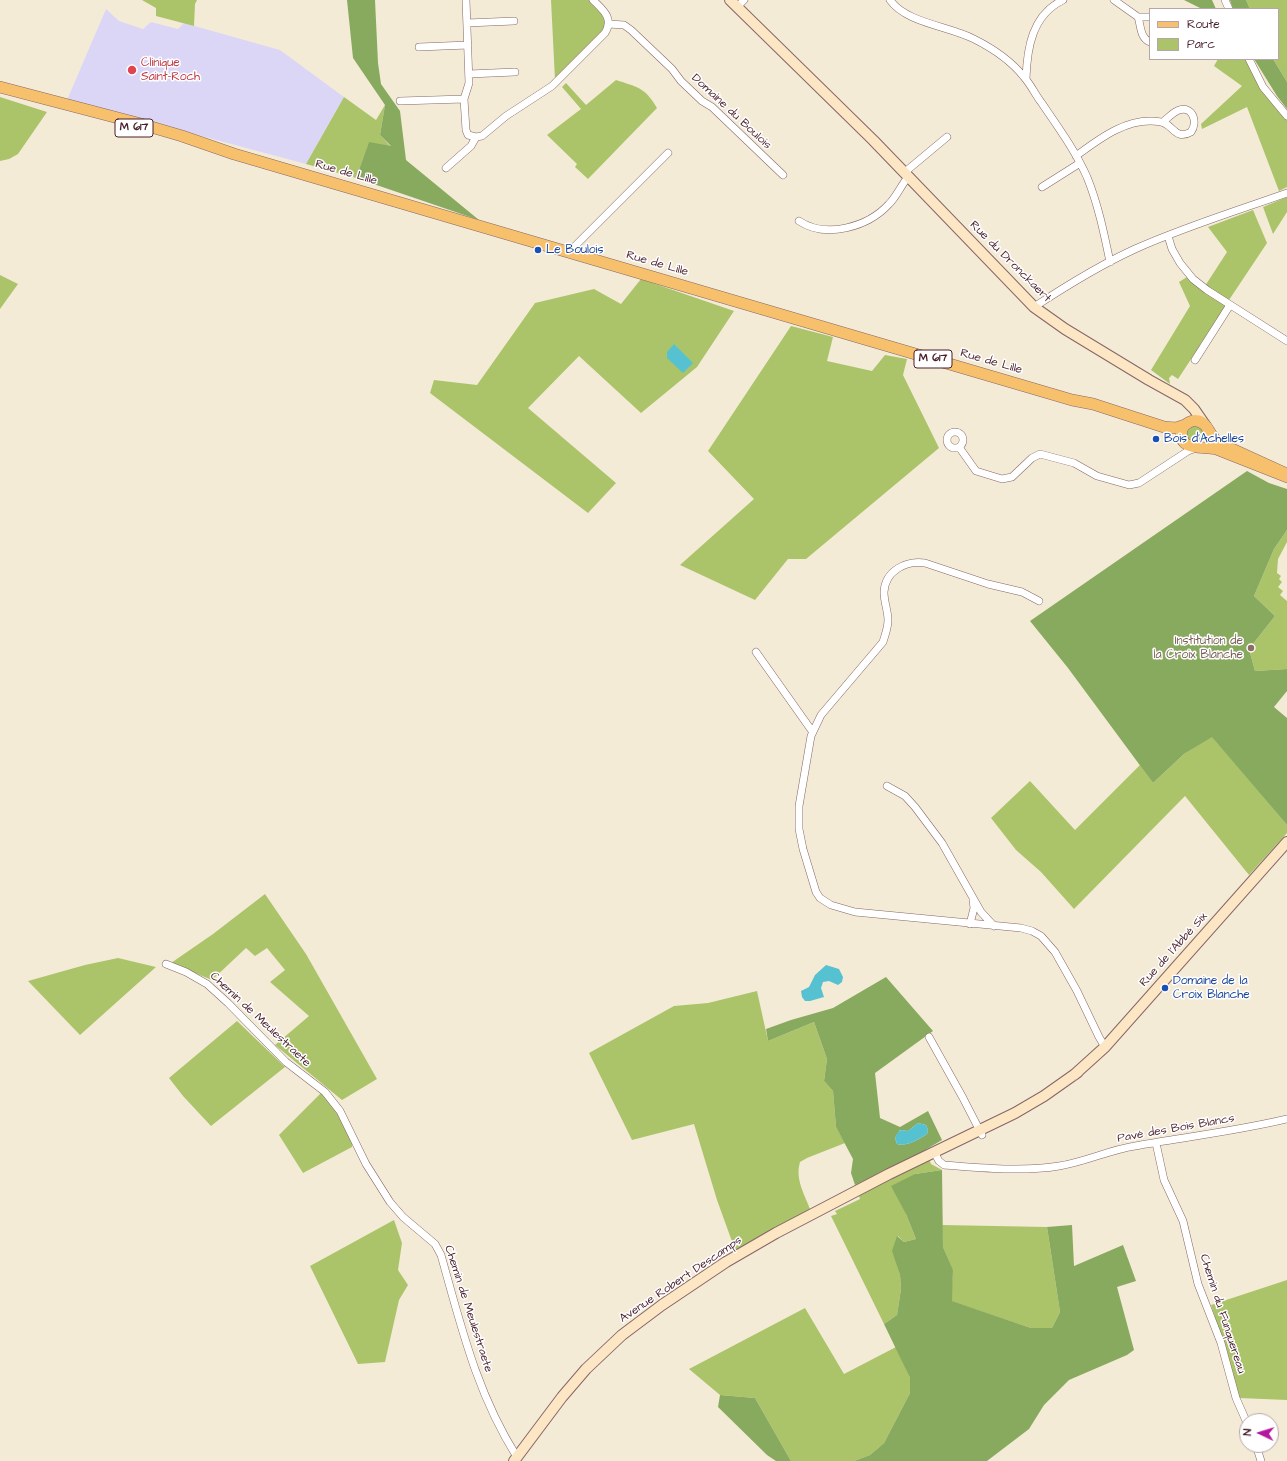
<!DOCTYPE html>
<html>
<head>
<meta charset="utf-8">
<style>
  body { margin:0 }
  #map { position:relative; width:1287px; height:1461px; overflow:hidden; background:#f4ebd7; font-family:"Architects Daughter",sans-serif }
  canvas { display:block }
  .legend { position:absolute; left:1149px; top:8px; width:130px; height:52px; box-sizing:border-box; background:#fff; border:1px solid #b7a5aa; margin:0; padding:5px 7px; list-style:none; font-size:12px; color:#4a1f2b }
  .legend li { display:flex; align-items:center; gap:8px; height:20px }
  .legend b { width:20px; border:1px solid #b7a5aa }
  .north { position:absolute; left:1239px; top:1413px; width:40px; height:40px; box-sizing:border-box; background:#fff; border:1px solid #b7a5aa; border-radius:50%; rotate:274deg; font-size:11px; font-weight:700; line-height:16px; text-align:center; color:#4a1f2b }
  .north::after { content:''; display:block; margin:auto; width:14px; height:18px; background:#b5179e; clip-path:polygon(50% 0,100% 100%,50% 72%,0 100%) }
</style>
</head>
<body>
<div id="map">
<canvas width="1287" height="1461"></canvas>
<ul class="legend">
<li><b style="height:5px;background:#f7c06c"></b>Route</li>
<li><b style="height:11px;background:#abc46a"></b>Parc</li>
</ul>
<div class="north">N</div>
</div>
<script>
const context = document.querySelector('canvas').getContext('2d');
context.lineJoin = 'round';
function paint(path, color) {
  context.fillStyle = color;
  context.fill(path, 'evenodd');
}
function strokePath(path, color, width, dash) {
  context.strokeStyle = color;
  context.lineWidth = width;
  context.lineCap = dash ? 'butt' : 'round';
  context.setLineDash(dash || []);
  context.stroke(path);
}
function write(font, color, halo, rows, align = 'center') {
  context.font = font + ' "Architects Daughter",sans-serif';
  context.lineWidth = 3;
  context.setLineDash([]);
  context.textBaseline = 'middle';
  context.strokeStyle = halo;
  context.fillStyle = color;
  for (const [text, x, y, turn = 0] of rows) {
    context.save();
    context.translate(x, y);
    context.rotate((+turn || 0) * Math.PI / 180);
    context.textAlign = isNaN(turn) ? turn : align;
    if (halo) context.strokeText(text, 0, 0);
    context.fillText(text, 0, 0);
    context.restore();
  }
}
paint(new Path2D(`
  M106 9 119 21 143 29 151 22 178 29 184 23 280 50 344 97 306 164 67 100Z`), '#dcd6f6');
paint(new Path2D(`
  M142 0H197L195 4 194 26 156 16V8Z
  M551 0H589L604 14 606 22 603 30 555 80Z
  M1246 0H1287V82L1273 59H1278V9H1250Z
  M1218 59H1247L1265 92 1287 120V187L1279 191 1247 107 1202 129 1201 124 1242 86 1214 66Z
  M616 80C637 87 645 87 657 108L588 179 575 167 577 164 547 135 581 109 562 87 566 83 586 105Z
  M0 97 47 112 18 154 9 159 0 161Z
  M344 97 376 120 385 105 380 135 391 147 369 143 356 178 306 164Z
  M1287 197V212L1273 234 1263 207Z
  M1253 210 1267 243 1229 300 1205 286 1227 252 1208 227Z
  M0 275 18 284 0 309Z
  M1187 277 1226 306 1178 379 1172 375 1169 378 1170 384 1151 370 1190 306 1179 282Z
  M641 279 734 311 697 367 641 413 579 356 528 408 616 483 588 513 430 393 434 380 477 385 535 303 594 289 621 304Z
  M791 326 833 337 827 361 872 371 885 355 907 359 903 375 939 448 806 559H788L755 600 680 565 754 499 708 451Z
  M1186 434a9 9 0 1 1 18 0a9 9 0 1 1-18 0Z
  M1287 530V542L1278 559 1277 573 1281 576 1279 579 1282 582 1278 587 1283 591 1280 595 1287 601V669L1255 671 1249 649 1275 616 1254 596 1274 549Z
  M1212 736 1287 825V833L1249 875 1185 796 1074 909 1041 872 1016 850 991 818 1030 781 1075 830 1140 765 1153 783 1184 754Z
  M265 894 306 954 377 1079 342 1100 275 1045 309 1016 270 982 285 970 267 948 255 956 246 948 212 980 171 963 213 934Z
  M118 958 156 967 80 1035 28 981 85 965Z
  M757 991 768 1041 814 1022 827 1059 824 1081 833 1091 836 1127 845 1143 807 1158 800 1162C795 1179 804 1193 810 1209L736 1250 734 1247 717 1200 694 1124 632 1140 589 1053 674 1006 708 1003Z
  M237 1021 285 1067 211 1126 183 1096 169 1078Z
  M322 1092 335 1108 352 1142V1147L303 1173 279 1135Z
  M925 1149 931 1164 942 1170 915 1174 906 1214 916 1239 904 1242 898 1236 893 1251 900 1275 901 1289 897 1315 884 1324 831 1216 837 1214 835 1211 860 1199 855 1185 905 1162Z
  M394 1220 402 1243 398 1270 408 1285 399 1300 385 1362 358 1364 310 1266Z
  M942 1225 1047 1227 1060 1312 1052 1328H1031L951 1301 953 1271 943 1247Z
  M1287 1280V1400L1239 1398 1226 1351 1211 1305Z
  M805 1308 844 1374 896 1347 910 1378V1393L884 1443 870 1455 854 1461H791L755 1398 720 1395 689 1369Z`), '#abc46a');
paint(new Path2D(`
  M347 0H375L378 63 381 84 400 111 406 160 479 220 356 178 369 142 391 146 380 135 385 105 353 58Z
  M1184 0H1212L1216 9H1202Z
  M1230 0H1246L1250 9H1233Z
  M1254 59H1273L1287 82V109L1277 96Z
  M1247 471 1269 483 1287 489V530L1274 549 1254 596 1275 616 1249 649 1255 671 1287 669V691L1274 707 1287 718V825L1212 737 1184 754 1153 783 1068 668 1030 621Z
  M886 977 933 1031 875 1073 880 1118 900 1127 928 1111 942 1140 905 1162 855 1185 851 1173 853 1159 836 1127 833 1091 824 1081 827 1059 814 1022 768 1041 766 1029 791 1020 833 1008ZM918 1123 926 1125 928 1130 927 1134C919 1139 907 1147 897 1144L895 1138 900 1130 908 1131Z
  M942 1170 943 1247 953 1270 952 1301 1031 1328H1052L1060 1312 1047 1227 1072 1225 1074 1266 1123 1245 1136 1281 1117 1287 1134 1350 1127 1355 1069 1380 1044 1405 1029 1429 987 1461H854L870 1455 884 1443 910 1393V1378L884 1324 897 1315 901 1289 900 1275 892 1251 897 1236 904 1242 916 1239 906 1214 891 1186 915 1174Z
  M720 1395 755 1398 791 1461H776L767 1455 718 1407Z`), '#88aa5e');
paint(new Path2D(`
  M674 344 693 363 683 373 667 358V352Z
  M826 965 839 969 843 977 842 982 838 985 829 981 823 982 821 988 824 997 810 1001H805L802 997 801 991 809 987 815 975Z
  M918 1123 926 1125 928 1130 927 1134C919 1139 907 1147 897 1144L895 1138 898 1132 901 1130 908 1131Z`), '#56c1d0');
const minor = new Path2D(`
  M466 0 469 83 464 99 466 130 468 135 476 137 482 136 506 116 552 86 605 33C614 18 603 10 593 0
  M890 0C906 23 949 26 974 39 992 48 1012 62 1024 77 1031 85 1035 94 1041 102 1058 127 1075 150 1087 177 1098 204 1104 233 1110 262
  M1114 0 1138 17H1150
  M1225 0 1229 9
  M737 7 744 0
  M1138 17C1141 26 1140 38 1150 42
  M467 23 514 21
  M609 24 624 25 631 30 672 69 681 81 702 101 712 107 783 175
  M419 47 468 45
  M1249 59 1263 87 1287 116
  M469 74 515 72
  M1026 79C1027 48 1032 15 1063 0
  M400 101 464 99
  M1076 156C1100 138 1129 116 1161 122 1173 124 1175 141 1191 132 1198 122 1193 106 1179 110 1173 112 1168 118 1163 122
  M446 168 471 146 476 137
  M905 172 947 137
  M1042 187 1080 163
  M799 221C826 239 868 227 889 204 897 196 901 185 909 176
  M1168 236 1172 249 1180 263 1193 279 1207 290 1287 341
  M569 252 668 153
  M1034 307C1066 286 1100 265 1135 249 1184 227 1236 211 1287 193
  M1195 360 1230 305
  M947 440a8 8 0 1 1 16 0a8 8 0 1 1-16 0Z
  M959 447 976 471 1002 479 1012 477 1032 458 1040 454 1074 463 1097 476 1129 485 1139 483 1188 451 1196 448
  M1039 601 1022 592 988 584 925 563C906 560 885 571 884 592 884 602 888 611 888 620 888 628 885 635 883 642L821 715 811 736 799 806V829L803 849 816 892 820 898 831 905 855 912 1021 928 1032 931 1041 936 1055 952 1077 991 1099 1037 1105 1047
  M756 652 812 731
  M887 786 905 796 915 807 942 843 981 912 994 926
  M970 924 974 908 973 900
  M166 964 186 972 207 984 228 1003 286 1062 325 1092 340 1111 366 1164 390 1202 403 1217 435 1244 441 1255C461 1326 477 1394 517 1457
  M929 1037 963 1098 982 1135
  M1156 1143 1164 1180 1183 1221 1198 1284 1221 1343 1236 1398 1247 1423
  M934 1152 939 1161 944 1165C980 1168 1024 1172 1059 1166 1085 1162 1109 1150 1135 1146 1186 1137 1237 1131 1287 1119
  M1256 1445 1261 1461`);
const secondary = new Path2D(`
  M730 0 873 140 1034 307 1065 329 1149 380 1185 400 1194 409 1205 425
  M1074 1075 1105 1047 1287 842
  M514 1461 562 1397 586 1369 622 1335 662 1305 726 1262 776 1233 889 1174 1015 1113 1044 1096 1078 1072`);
const primary = new Path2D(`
  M0 87 141 124 182 136 234 154 1072 400 1093 404 1164 427 1176 428 1185 425
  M1287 474 1221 444C1219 443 1216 441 1214 438 1210 434 1208 428 1205 425 1197 417 1187 421 1182 429 1177 452 1203 446 1216 449L1287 477`);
strokePath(minor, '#866667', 8);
strokePath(secondary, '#866667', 12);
strokePath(primary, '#866667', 12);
strokePath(minor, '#fff', 7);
strokePath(secondary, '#fce6c4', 10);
strokePath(primary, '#f7c06c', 11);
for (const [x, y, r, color] of [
  [132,70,5,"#e0444e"],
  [538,250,4,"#1a4fb4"],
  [1156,439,4,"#1a4fb4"],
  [1251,648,4,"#8d6e63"],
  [1165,988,4,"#1a4fb4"]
]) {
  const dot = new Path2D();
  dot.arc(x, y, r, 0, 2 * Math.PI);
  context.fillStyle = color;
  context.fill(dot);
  strokePath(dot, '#fff', 1.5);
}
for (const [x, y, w] of [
  [134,128,38],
  [933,359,38]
]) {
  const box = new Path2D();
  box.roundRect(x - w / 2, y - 9, w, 18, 3);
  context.fillStyle = '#fff';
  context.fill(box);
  strokePath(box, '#4a1f2b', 1);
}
write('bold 11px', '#4a1f2b', null, [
  ["M 617",134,128],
  ["M 617",933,359]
]);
write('12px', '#be3a42', '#fff', [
  ["Clinique",141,63],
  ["Saint-Roch",141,77]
], 'left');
write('12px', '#4a1f2b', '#fff', [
  ["Domaine du Boulois",731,112,43],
  ["Rue de Lille",346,173,16],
  ["Rue du Dronckaert",1010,262,45],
  ["Rue de Lille",657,264,16],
  ["Rue de Lille",991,362,16],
  ["Rue de l'Abbé Six",1174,950,-48],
  ["Chemin de Meulestraete",260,1020,43],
  ["Pavé des Bois Blancs",1176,1129,-10],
  ["Avenue Robert Descamps",681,1280,-34],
  ["Chemin de Meulestraete",468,1309,72],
  ["Chemin du Funquereau",1222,1314,72]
]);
write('12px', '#164399', '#fff', [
  ["Le Boulois",546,250],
  ["Bois d'Achelles",1164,439],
  ["Domaine de la",1173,981],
  ["Croix Blanche",1173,995]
], 'left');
write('12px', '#785e54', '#fff', [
  ["Institution de",1243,641],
  ["la Croix Blanche",1243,655]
], 'right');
</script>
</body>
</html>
